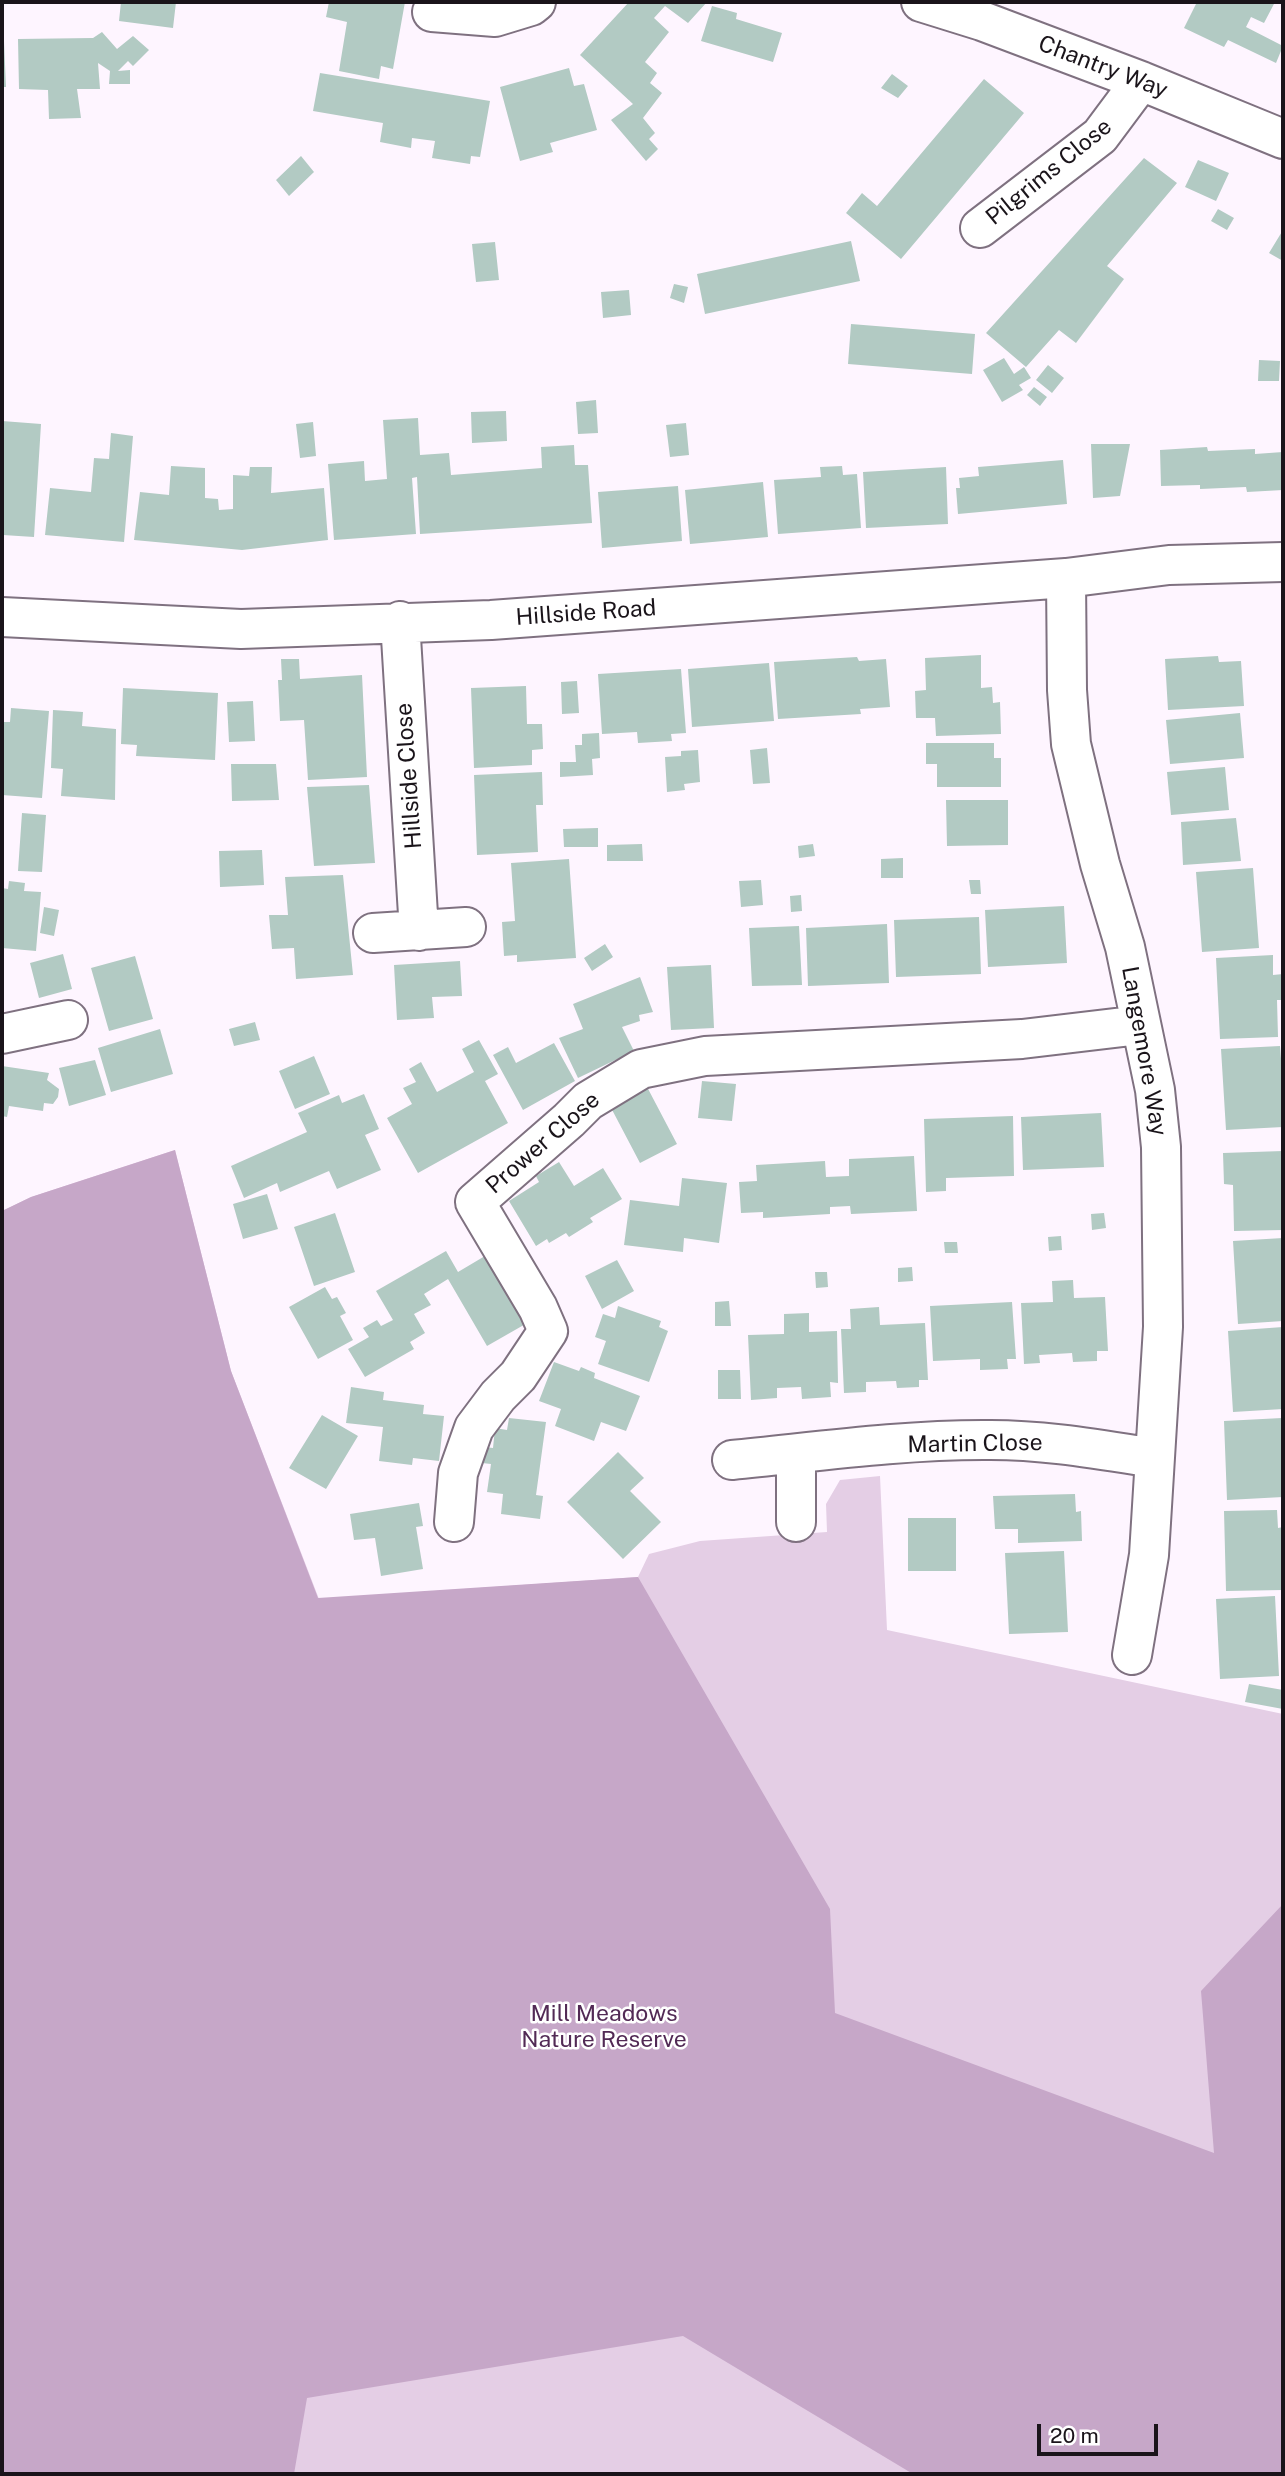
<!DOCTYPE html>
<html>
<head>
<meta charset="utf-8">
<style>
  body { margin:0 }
  #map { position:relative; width:1285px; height:2476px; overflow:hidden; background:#fef5ff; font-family:"Public Sans",sans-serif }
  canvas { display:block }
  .frame { position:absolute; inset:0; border:4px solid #1a141a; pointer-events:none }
  .scale { position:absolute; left:1037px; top:2424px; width:121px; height:32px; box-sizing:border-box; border:4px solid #1a141a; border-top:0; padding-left:9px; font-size:21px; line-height:24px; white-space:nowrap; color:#1a141a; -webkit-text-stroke:5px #fff; paint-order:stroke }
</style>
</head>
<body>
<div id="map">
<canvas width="1285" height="2476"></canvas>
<div class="frame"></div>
<div class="scale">20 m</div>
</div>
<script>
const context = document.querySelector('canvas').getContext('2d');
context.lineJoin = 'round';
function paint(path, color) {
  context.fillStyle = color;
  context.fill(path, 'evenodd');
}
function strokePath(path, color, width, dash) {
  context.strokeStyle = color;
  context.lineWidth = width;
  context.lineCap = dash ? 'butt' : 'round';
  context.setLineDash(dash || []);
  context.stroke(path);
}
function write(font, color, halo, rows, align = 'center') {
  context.font = font + ' "Public Sans",sans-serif';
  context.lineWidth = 5;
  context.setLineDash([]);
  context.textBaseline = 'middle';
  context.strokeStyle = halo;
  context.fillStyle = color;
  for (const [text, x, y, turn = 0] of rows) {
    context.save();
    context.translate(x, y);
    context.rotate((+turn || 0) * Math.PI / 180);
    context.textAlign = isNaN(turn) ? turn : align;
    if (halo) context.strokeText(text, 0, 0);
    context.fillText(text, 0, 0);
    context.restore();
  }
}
paint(new Path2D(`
  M175 1150 231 1371 319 1599 638 1577 649 1554 700 1541 827 1532 826 1504 840 1480 880 1476 887 1630 1283 1714V2474H2V1211L31 1197Z`), '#e4cee5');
paint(new Path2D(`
  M175 1150 231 1371 318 1598 638 1577 830 1909 835 2013 1214 2153 1201 1991 1283 1904V2474H913L683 2336 307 2398 294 2474H2V1211L31 1197Z`), '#c6a7c8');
paint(new Path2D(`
  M121 2H176L173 28 119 21Z
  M329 2H405L393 69 381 66 379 79 339 71 347 22 326 17Z
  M629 2H707L688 23 665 6 654 18 669 32 645 62 657 73 650 83 662 93 643 118 655 133 649 139 658 149 646 161 611 120 633 104 580 55Z
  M1197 2H1275L1264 23 1251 17 1246 27 1283 46 1276 63 1228 40 1224 47 1184 28Z
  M712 6 737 13 736 19 782 33 773 62 701 41Z
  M102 32 117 49 133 36 149 50 133 66 128 61 118 71 130 70V84H109L110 71 98 63 100 89H77L81 118 49 119 48 90 19 89 18 39 93 38Z
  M2 41H4L6 87H2Z
  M569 68 574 86 584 84 597 130 550 143 553 152 520 161 500 87Z
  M320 73 490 101 480 157 471 156 470 164 432 158 435 141 412 138 411 148 380 142 383 123 313 111Z
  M892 74 908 86 898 98 881 88Z
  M984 79 1024 113 901 259 846 213 862 193 877 206Z
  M301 156 314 172 289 196 276 180Z
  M1144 158 1177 183 1107 266 1124 279 1076 343 1059 330 1026 367 986 333Z
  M1198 160 1229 173 1216 201 1185 187Z
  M1218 209 1234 218 1227 230 1211 221Z
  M1283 230V261L1269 253Z
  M851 241 860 281 705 314 697 274Z
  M495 242 499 280 476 282 472 244Z
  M674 284 688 287 684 303 670 298Z
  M629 290 631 315 603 318 601 292Z
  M851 324 975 334 972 374 848 364Z
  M1004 358 1014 374 1024 367 1031 378 1019 385 1023 390 1002 402 983 370Z
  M1259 360 1280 361 1279 381H1258Z
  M1048 365 1064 378 1052 393 1036 380Z
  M1034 387 1047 397 1040 406 1027 395Z
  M596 400 598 433 578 434 576 402Z
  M506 411 507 441 472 443 471 412Z
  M418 418 420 455 449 453 451 475 542 468 541 447 574 445 575 465H588L592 523 420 534 417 477 412 478 416 534 334 540 328 464 364 461 365 481 387 479 383 420Z
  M2 421 41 424 34 537 3 535Z
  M313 422 316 456 300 458 296 424Z
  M686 423 689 455 670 457 666 425Z
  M111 433 133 436 124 542 45 535 50 488 91 492 94 458 109 459Z
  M1091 444H1130L1120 496 1093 498Z
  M1207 447 1208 451 1255 449V454L1283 452V490L1247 492 1246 487 1200 489V485L1161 486 1160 450Z
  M1063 460 1067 504 958 514 956 488H960L959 478 979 476 978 467Z
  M171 466 205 468V498L218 499 219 510 233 509V475L249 476 250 467H272L271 493 324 488 328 540 242 550 134 540 140 492 169 495Z
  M842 466 843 475 857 474 861 528 778 534 774 480 821 477 820 467Z
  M946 467 948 524 866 528 863 472Z
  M763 482 768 537 690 544 685 490Z
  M678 486 682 541 602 548 598 492Z
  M981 655V688L992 687 993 703 1000 702 1001 734 936 736 935 718H916L915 691 926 690 925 658Z
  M1218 656 1219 662 1241 661 1244 706 1168 710 1165 659Z
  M857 657 859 661 886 659 890 707 860 709 861 714 778 719 774 662Z
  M281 659H299L300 679 362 675 367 777 308 780 304 720 280 721 278 680H282Z
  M769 663 774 721 692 727 688 669Z
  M681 669 686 733 671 734 672 741 638 743 637 732 602 734 598 674Z
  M577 681 579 713 562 714 561 682Z
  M526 686 527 724H542L543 749 532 750V765L474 768 471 688Z
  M123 688 218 693 215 760 136 756 137 745 121 744Z
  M253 701 255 741 229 742 227 702Z
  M11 708 49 711 42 798 2 795V722H10Z
  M53 710 83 712 82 726 116 729 115 800 61 796 63 769 51 768Z
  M1240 713 1244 758 1170 764 1166 720Z
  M599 733 600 758 592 759 593 775 560 777V762H576L575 745H582V734Z
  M926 743H994V758H1001V787H937V764H926Z
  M767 748 770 783 753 784 750 750Z
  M698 750 700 782 684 784 685 790 667 792 665 757 681 756V751Z
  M231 764H276L279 800 232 801Z
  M1225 767 1229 810 1171 815 1167 772Z
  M542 772 543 805H536L538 852 477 855 474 775Z
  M369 785 375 863 314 866 307 787Z
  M946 800H1008V845L947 846Z
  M22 813 46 815 42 872 18 871Z
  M1236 818 1241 861 1183 865 1181 822Z
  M598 828V847H564L563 829Z
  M642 844 643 861H607V845Z
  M813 844 815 856 799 858 798 846Z
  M262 850 264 885 220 887 219 851Z
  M903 858V878H881V859Z
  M569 859 576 958 517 962V955L504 956 502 922 515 921 511 863Z
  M1253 868 1259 948 1202 952 1196 872Z
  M343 875 353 975 296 979 294 948 272 949 269 915H288L285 877Z
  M761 880 763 905 741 907 739 881Z
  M969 880H980L981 894H971Z
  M9 881 25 883 24 891 41 892 36 951 2 948V888L8 889Z
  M801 895 802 911 791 912 790 896Z
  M1064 906 1067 963 988 967 985 910Z
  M44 907 59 910 54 936 40 933Z
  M979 917 981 974 896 977 894 920Z
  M887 924 889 983 808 986 806 928Z
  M799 926 802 985 752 986 749 928Z
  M605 944 613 957 592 971 584 958Z
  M63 954 72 989 39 998 30 963Z
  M1273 955V975L1283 974V1000H1277L1278 1037 1220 1039 1216 958Z
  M135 956 153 1019 109 1031 91 968Z
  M460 961 462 996 432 997 434 1018 397 1020 394 965Z
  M711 965 714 1028 671 1030 667 967Z
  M640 977 653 1012 639 1015 640 1021 622 1027 634 1051 578 1078 559 1038 583 1029 573 1004Z
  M255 1022 260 1040 234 1046 229 1029Z
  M160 1029 173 1074 111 1092 98 1048Z
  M479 1040 498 1074 485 1081 508 1123 418 1173 387 1118 412 1104 403 1088 416 1082 409 1069 421 1062 437 1092 474 1072 462 1049Z
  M554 1043 575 1081 523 1110 493 1055 508 1047 516 1063Z
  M1280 1046 1283 1084V1127L1226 1130 1221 1049Z
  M314 1056 330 1094 295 1109 279 1071Z
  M95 1060 106 1095 69 1106 59 1068Z
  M2 1066 49 1073 47 1080 59 1089 58 1097 53 1104 44 1103 43 1111 9 1106 7 1117 2 1116Z
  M702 1081 736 1084 732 1121 698 1118Z
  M646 1085 677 1144 640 1163 609 1104Z
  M364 1094 379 1129 365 1135 381 1170 337 1189 329 1171 280 1192 277 1183 244 1198 231 1166 307 1132 298 1113 339 1095 342 1103Z
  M1101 1113 1104 1167 1023 1170 1021 1117Z
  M1013 1116 1014 1176 946 1178V1191L926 1192 924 1119Z
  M1283 1151V1230L1234 1231 1233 1185 1224 1184 1223 1153Z
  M914 1156 917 1211 851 1214 850 1206 830 1207V1214L763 1218V1212L741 1213 739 1182 757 1181 756 1165 825 1161 826 1177 849 1176V1159Z
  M559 1162 574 1186 603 1168 622 1199 590 1218 593 1222 569 1237 566 1233 549 1243 547 1239 536 1246 509 1201 539 1182 536 1176Z
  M682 1178 727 1183 719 1243 684 1238 683 1252 624 1245 630 1200 679 1206Z
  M267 1194 278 1229 243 1239 233 1204Z
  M335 1213 355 1272 314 1286 294 1227Z
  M1104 1213 1106 1228 1092 1230 1091 1214Z
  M1061 1236 1062 1250 1049 1251 1048 1237Z
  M1283 1238V1321L1238 1324 1233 1241Z
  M944 1242H957L958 1253H945Z
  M446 1251 458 1272 490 1253 529 1322 487 1346 448 1279 424 1294 431 1305 414 1314 425 1333 410 1342 414 1349 365 1377 348 1349 369 1337 363 1328 377 1320 381 1326 393 1320 376 1291Z
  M617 1260 634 1291 602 1309 585 1276Z
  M912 1267 913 1281 898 1282V1268Z
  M815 1272H827L828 1287 816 1288Z
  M1073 1280 1074 1298 1105 1297 1108 1351H1097V1361L1073 1362 1072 1353 1039 1355 1040 1363 1024 1364 1021 1303 1053 1302 1052 1281Z
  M325 1287 332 1299 337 1297 346 1313 340 1316 353 1340 318 1359 289 1307Z
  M729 1301 731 1326H715V1302Z
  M1012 1302 1016 1359H1007L1008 1369 980 1370V1359L933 1361 930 1306Z
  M618 1306 661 1321 659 1327 668 1331 649 1382 598 1364 606 1341 595 1337 603 1314 615 1318Z
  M879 1307 880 1325 925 1323 928 1380H919V1387L897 1388 896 1381 866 1382V1392L844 1393 841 1329H851L850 1309Z
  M809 1313V1332L837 1331 838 1383 830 1382 831 1397 802 1399 801 1387 777 1388V1398L751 1400 748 1335 784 1334V1314Z
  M1283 1327V1409L1233 1412 1228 1331Z
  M554 1362 579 1371 581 1367 595 1373 594 1378 640 1396 626 1431 601 1422 594 1441 555 1426 561 1409 539 1401Z
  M718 1370H740L741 1399H718Z
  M351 1387 384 1392 383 1400 424 1405 423 1414 444 1416 439 1461 413 1458 412 1465 379 1461 383 1427 346 1423Z
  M322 1415 358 1436 326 1489 289 1468Z
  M509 1418 546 1422 536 1495 543 1496 540 1519 501 1514 503 1494 487 1492 491 1464 482 1463 484 1447 493 1448 495 1428 507 1430Z
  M1282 1418 1283 1497 1227 1500 1224 1421Z
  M618 1452 644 1478 630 1491 661 1522 623 1559 567 1502Z
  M1075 1494 1076 1512 1081 1511 1082 1541 1018 1543V1529H995L993 1496Z
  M419 1503 423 1526 416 1527 423 1569 381 1576 375 1538 354 1540 350 1514Z
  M1277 1510 1278 1528 1283 1527V1590L1226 1591 1224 1511Z
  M908 1518H956V1571H908Z
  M1064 1551 1068 1632 1009 1634 1005 1553Z
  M1275 1596 1279 1676 1220 1679 1216 1599Z
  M1249 1684 1283 1690V1709L1245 1702Z`), '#b2cac3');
const street = new Path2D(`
  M921 2 982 21 1141 81 1283 139
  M432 12 495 17 531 6 536 2
  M980 228 1100 136 1141 81
  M1066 578 1067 690 1071 744 1100 864 1125 947 1155 1090 1161 1147 1163 1327 1149 1555 1132 1655
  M2 617 241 629 491 620 1066 578 1169 565 1283 562
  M400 621 419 931
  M373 933 466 927
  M2 1034 68 1020
  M732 1460C815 1452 900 1440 983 1440 1041 1439 1097 1449 1154 1458
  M454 1522 458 1473 474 1428 498 1396 518 1376 548 1331 538 1308 475 1202 569 1120 588 1101 641 1069 705 1056 1022 1039 1140 1025
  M796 1522V1454`);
strokePath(street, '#7f7180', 42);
strokePath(street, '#fff', 38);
write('23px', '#1a141a', '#fff', [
  ["Chantry Way",1103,67,21],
  ["Pilgrims Close",1049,172,-39],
  ["Hillside Road",586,613,-4],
  ["Hillside Close",409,776,-94],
  ["Langemore Way",1144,1051,80],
  ["Prower Close",543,1143,-41],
  ["Martin Close",975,1444,-1]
]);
write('23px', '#522a55', '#fff', [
  ["Mill Meadows",604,2014],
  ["Nature Reserve",604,2040]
]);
</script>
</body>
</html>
